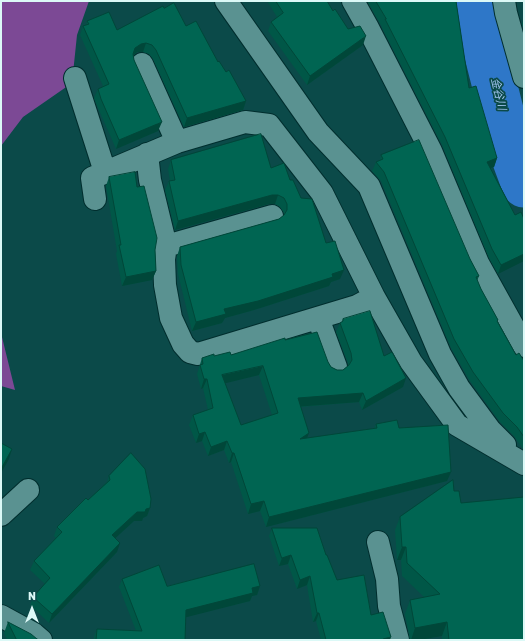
<!DOCTYPE html>
<html>
<head>
<meta charset="utf-8">
<style>
  body { margin:0 }
  #map { position:relative; width:525px; height:641px; overflow:hidden; background:#0b4a49; font-family:Rubik,sans-serif }
  canvas { display:block }
  .frame { position:absolute; inset:0; border:2px solid #dcf9f7; pointer-events:none }
  .north { position:absolute; left:12px; top:589px; width:40px; height:40px; -webkit-text-stroke:3px #0b4a49; paint-order:stroke; rotate:0deg; font-size:11px; font-weight:700; line-height:16px; text-align:center; color:#dcf9f7 }
  .north::after { content:''; display:block; margin:auto; width:14px; height:18px; background:#dcf9f7; clip-path:polygon(50% 0,100% 100%,50% 72%,0 100%) }
</style>
</head>
<body>
<div id="map">
<canvas width="525" height="641"></canvas>
<div class="frame"></div>
<div class="north">N</div>
</div>
<script>
const context = document.querySelector('canvas').getContext('2d');
context.lineJoin = 'round';
function paint(path, color) {
  context.fillStyle = color;
  context.fill(path, 'evenodd');
}
function strokePath(path, color, width, dash) {
  context.strokeStyle = color;
  context.lineWidth = width;
  context.lineCap = dash ? 'butt' : 'round';
  context.setLineDash(dash || []);
  context.stroke(path);
}
function write(font, color, halo, rows, align = 'center') {
  context.font = font + ' Rubik,"Noto Sans JP",sans-serif';
  context.lineWidth = 3.5;
  context.setLineDash([]);
  context.textBaseline = 'middle';
  context.strokeStyle = halo;
  context.fillStyle = color;
  for (const [text, x, y, turn = 0] of rows) {
    context.save();
    context.translate(x, y);
    context.rotate((+turn || 0) * Math.PI / 180);
    context.textAlign = isNaN(turn) ? turn : align;
    if (halo) context.strokeText(text, 0, 0);
    context.fillText(text, 0, 0);
    context.restore();
  }
}
paint(new Path2D(`
  M1 1H89L77 35 72 83 23 117 1 146Z
  M1 333 15 390 1 386Z`), '#7c4995');
strokePath(new Path2D(`
  M476 1 486 51 511 150 524 185`), '#2e77c8', 45);
const minor = new Path2D(`
  M226 1 318 132 369 186 440 354 459 388 490 430 505 445
  M353 1 367 26 431 151 478 263 524 346
  M504 1 506 13 524 77
  M142 64 177 142
  M75 78 105 172
  M147 154 150 180 166 246 164 259 165 285 171 318 183 344 190 352 198 354 357 306 374 297
  M95 199 92 178 177 142 245 122 269 125 322 193 374 297 411 362 457 425 524 464
  M166 246 272 216
  M318 318 336 367
  M1 515 28 490
  M378 542 387 579 389 606 398 640
  M1 616 34 634 41 640`);
strokePath(minor, '#002e2e', 24);
strokePath(minor, '#5a9291', 22);
paint(new Path2D(`
  M267 1H327L333 11 363 45 307 85 268 31 271 22 277 17Z
  M367 1H456L469 88 497 158 494 167 491 168 515 215 524 219 498 274 489 258 442 145 382 28V27Z
  M164 8 186 26 226 72 246 101 243 110 184 127 153 59 149 54 143 52H137L133 56 134 60 158 131 116 149 98 108 94 98 98 89 103 86 80 35 83 26 86 25 87 21 117 30Z
  M524 18V31L522 24Z
  M381 155 470 259 479 276 477 281 481 289 498 320V322L516 355 524 361V450L523 449 514 436 500 422 470 381 451 348 381 181 372 171 376 162 380 160Z
  M171 160 271 168 290 180 326 243 340 279 331 282 329 286 254 310 225 318 222 323 192 331 178 274 177 256 180 247 279 219 284 216V213L280 207 275 204H269L175 230 165 190 169 181H170L168 169Z
  M109 177 137 187 155 250 156 271 152 280 122 286 116 254 117 251 106 186Z
  M343 319 384 356 403 387 362 410 359 402 300 407 307 438 374 429 376 424 399 428 447 481 266 527 260 511 248 514 231 462 229 463 224 450 208 456 202 441 196 443 189 425 193 415 208 410 203 388 201 389 197 374 202 358 214 356 231 355 285 340 328 362 331 367 337 370H343L348 366V363L336 332 340 323 342 322ZM259 375 272 415 241 425 225 383Z
  M109 476 150 508 147 516 143 518 142 521H134L115 538 117 552 49 623 30 605 33 597 45 584 30 570 34 561 56 538 54 536 57 527 88 500 107 482Z
  M454 491 461 503 524 640H442V636L419 640H410L405 614 410 600 424 597 402 576 401 560H397L395 530 400 517Z
  M272 528 326 555 337 580 371 615 390 640H321L316 621 313 622 307 585 297 589 288 564 279 566 269 536Z
  M122 579 167 586H260L257 595 252 596 250 601 186 617 185 640H94V637L97 629 136 631 119 587Z
  M8 622 37 639 39 640H7L4 633Z`), '#005747');
paint(new Path2D(`
  M366 36 363 45 307 85 310 76Z
  M146 43 143 52H137L132 57 135 48 141 44Z
  M246 101 243 110 184 127 187 118Z
  M162 122 158 131 116 149 119 140Z
  M497 158 494 167 484 170 487 162Z
  M272 195H278L275 204H269L175 230 178 221Z
  M524 254V261L498 274 501 265Z
  M344 270 340 279 331 282 329 286 254 310 225 318 222 323 192 331 196 322 224 309Z
  M156 271 152 280 122 286 126 277Z
  M263 366 259 375 218 385 222 375Z
  M406 378 403 387 362 410 366 401Z
  M204 379H207L203 388 201 389Z
  M363 393 359 402 294 407 298 398Z
  M205 432 202 441 196 443 199 434Z
  M309 433 305 443 300 439Z
  M227 441 224 450 208 456 211 447Z
  M12 449 9 459 1 473V469Z
  M232 453H234L231 462 229 463Z
  M451 472 447 481 266 527 269 517Z
  M264 501 260 511 248 514 251 504Z
  M150 508 147 516 143 518 142 521H134L109 544 112 535 137 512Z
  M120 543 117 552 49 623 52 614Z
  M402 547H406L401 560H397Z
  M291 555 288 564 279 566 282 558Z
  M310 576 307 585 297 589 300 580Z
  M260 586 257 595 252 596 250 601 183 618 186 610 252 588Z
  M317 613H319L316 621 313 622Z
  M447 622 442 636 419 640H411L415 628Z
  M391 637 390 640H382L383 639Z`), '#004739');
const building = new Path2D(`
  M276 1H327L333 11 335 9 348 29 360 26 366 36 310 76 271 22 283 13Z
  M376 1H456L469 88 476 86 497 158 487 162 515 215 521 212 524 219V254L501 265 492 249 445 137 385 19H386Z
  M174 3 186 26 196 21 218 62 219 61 226 72 229 70 246 101 187 118 156 50 152 45 146 43 141 44 135 48 133 54 134 60 162 122 119 140 101 99 98 89 109 84 83 26 89 24 87 21 109 12 117 30 163 6 164 8Z
  M261 134 271 168 284 163 290 180H293L301 198 312 199 326 243 335 241 344 270 332 274 333 277 258 301 224 309 226 314 196 322 181 265 180 247 279 219 284 215 287 210V204L284 198 278 195H272L178 221 169 181 175 180 171 160Z
  M419 140 470 259 479 276 476 277 481 289 498 320 497 321 516 355 519 353 524 361V437L517 427 503 413 473 372 454 339 384 172 376 162 383 159 381 155Z
  M135 172 137 187 144 186 157 238 155 250 156 271 126 277 119 245H121L109 177Z
  M370 311 384 356 392 352 406 378 366 401 363 393 298 398 309 433 300 439 377 428 376 424 397 420 399 428 448 425 451 472 269 517 264 501 251 504 234 453H232L227 441 211 447 205 432 199 434 193 415 213 408 207 379H204L200 365 203 364 202 358 214 354V356L230 352 231 355 285 338V340L317 332 328 362 331 367 337 370H343L349 365 352 360 351 353 340 323 343 321V319ZM263 366 278 413 241 425 222 375Z
  M1 443 12 449 1 469Z
  M131 453 145 469 151 499 150 508 146 509 145 512H137L112 535 120 543 52 614 33 597 50 578 34 561 62 532 57 527 86 498 88 500 110 480 109 476Z
  M453 480 454 491H459L461 503 524 497V640H449L447 622 415 628 410 600 440 594 407 563 406 547H402L400 517Z
  M272 528H317L326 555H327L337 580 364 575 371 615 383 612 391 637 383 639V640H326L319 613H317L310 576 300 580 291 555 282 558Z
  M254 564 260 586 252 588 253 593 186 610 185 640H96L97 629 142 631 122 579 159 565 167 586Z
  M8 622 31 634 37 639 39 640H17Z`);
paint(building, '#006552');
strokePath(building, '#004739', 1);
write('italic 11px', '#a0c2ec', '#0b4a49', [
  ["金谷川",498,94,77]
]);
</script>
</body>
</html>
